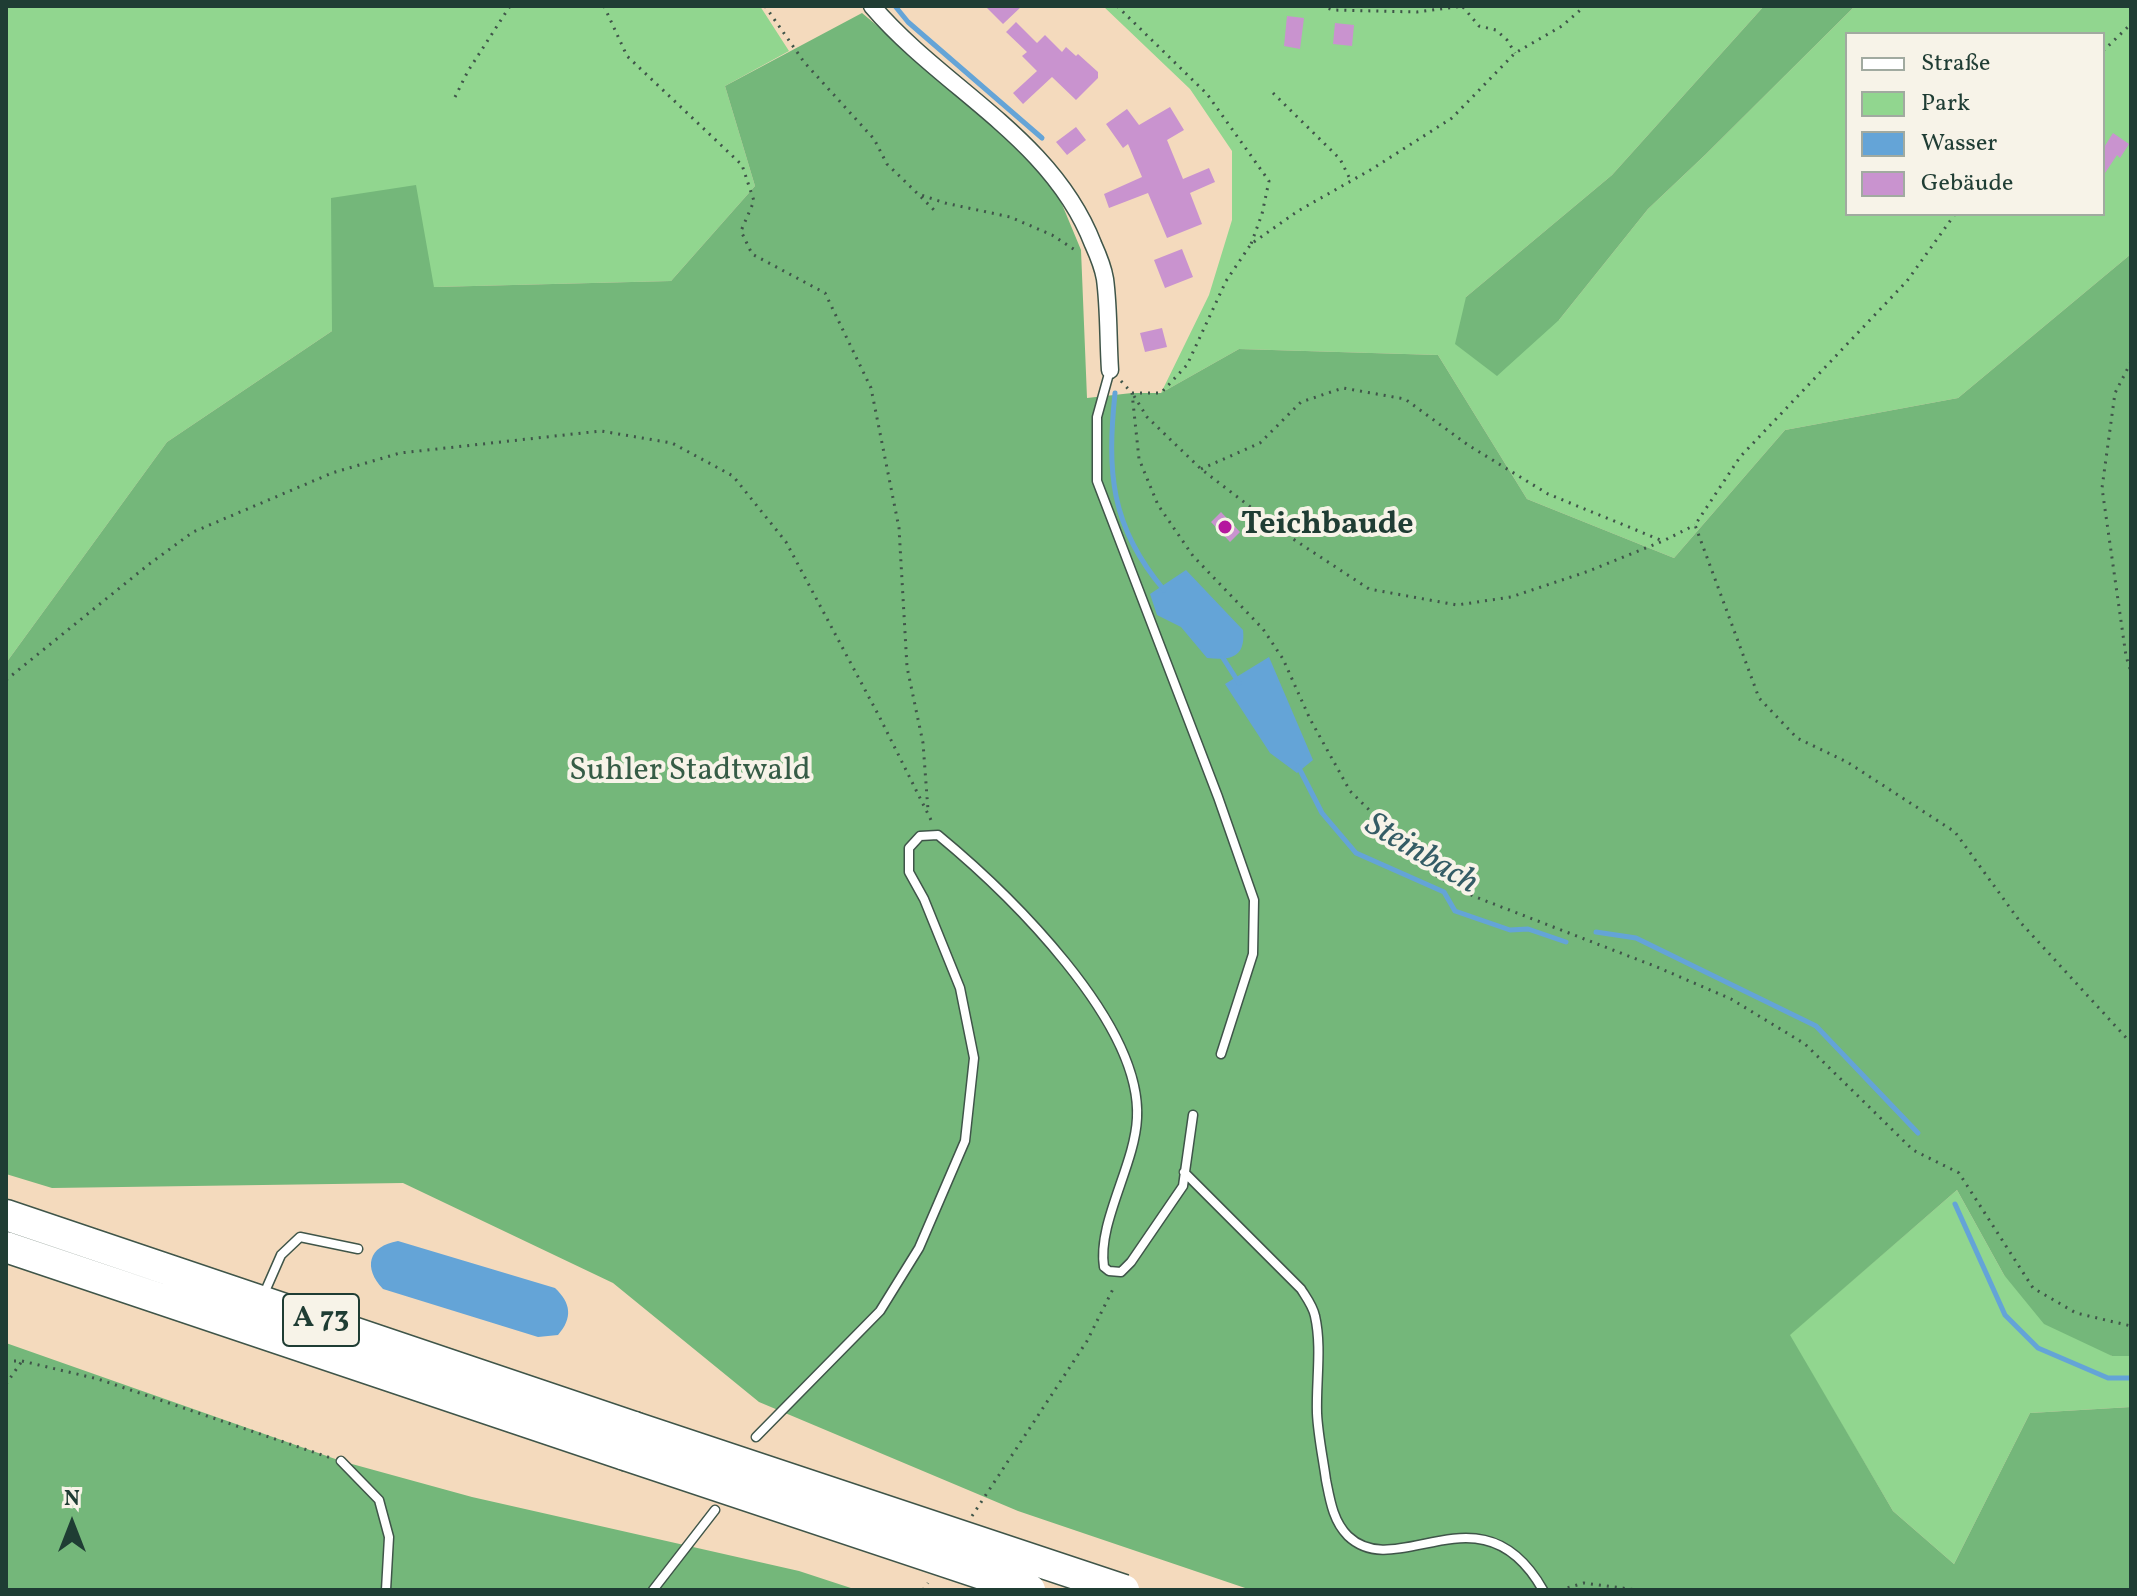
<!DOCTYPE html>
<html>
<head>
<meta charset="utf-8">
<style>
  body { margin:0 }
  #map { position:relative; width:2137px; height:1596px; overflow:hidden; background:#f4dabd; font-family:Vollkorn,serif }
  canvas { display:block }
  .frame { position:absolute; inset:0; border:8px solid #1f3d34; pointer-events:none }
  .legend { position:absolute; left:1845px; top:32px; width:260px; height:184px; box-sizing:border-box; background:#f7f3e8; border:2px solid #a1aaa0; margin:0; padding:10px 14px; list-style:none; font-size:24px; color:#1f3d34 }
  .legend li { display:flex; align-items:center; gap:16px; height:40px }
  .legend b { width:40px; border:2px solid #a1aaa0 }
  .north { position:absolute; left:32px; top:1484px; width:80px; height:80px; -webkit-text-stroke:6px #f7f3e8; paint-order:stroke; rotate:0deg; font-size:22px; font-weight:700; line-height:32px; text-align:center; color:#1f3d34 }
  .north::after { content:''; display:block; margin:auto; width:28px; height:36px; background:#1f3d34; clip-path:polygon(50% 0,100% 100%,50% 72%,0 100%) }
</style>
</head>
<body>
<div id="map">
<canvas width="2137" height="1596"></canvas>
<div class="frame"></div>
<ul class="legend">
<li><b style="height:10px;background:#fff"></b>Straße</li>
<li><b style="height:22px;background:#91d68f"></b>Park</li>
<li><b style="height:22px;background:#64a4d7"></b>Wasser</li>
<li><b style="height:22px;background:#c993cf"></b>Gebäude</li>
</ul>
<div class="north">N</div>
</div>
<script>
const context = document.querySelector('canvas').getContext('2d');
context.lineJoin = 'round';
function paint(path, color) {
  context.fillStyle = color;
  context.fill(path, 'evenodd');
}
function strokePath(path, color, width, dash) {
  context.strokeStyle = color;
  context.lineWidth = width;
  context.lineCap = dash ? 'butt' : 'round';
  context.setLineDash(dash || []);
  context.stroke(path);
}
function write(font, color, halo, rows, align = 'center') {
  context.font = font + ' Vollkorn,serif';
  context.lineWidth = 8;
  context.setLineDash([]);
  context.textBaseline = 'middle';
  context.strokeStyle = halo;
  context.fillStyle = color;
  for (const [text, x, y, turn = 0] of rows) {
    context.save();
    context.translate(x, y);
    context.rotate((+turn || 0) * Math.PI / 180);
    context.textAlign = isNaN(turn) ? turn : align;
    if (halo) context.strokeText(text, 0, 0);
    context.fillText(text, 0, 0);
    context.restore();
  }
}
paint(new Path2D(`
  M6 6H760L789 51 725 86 755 186 671 281 434 287 332 198V331L167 442 6 663Z
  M1103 6H1764L1612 175 1466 297 1559 320 1648 209 1705 155 1855 6H2131V254L1958 398 1785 430 1674 558 1527 499 1438 355 1239 349 1161 393 1209 295 1232 220V151L1190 89ZM1847 34H2103V214H1847Z
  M1957 1190 2004 1275 2112 1356H2131V1407L2030 1413 1954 1564 1893 1511 1789 1335Z`), '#91d68f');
paint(new Path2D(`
  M1764 6H1855L1705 155 1648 209 1559 320 1497 376 1455 344 1466 297 1612 175Z
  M862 13 1013 139 1059 197 1081 250 1087 398 1132 393H1161L1239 349 1438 355 1527 499 1674 558 1785 430 1958 398 2131 254V1356H2112L2044 1324 2004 1275 1957 1190 1790 1335 1893 1511 1954 1564 2030 1413 2131 1407V1590H1251L1018 1511 759 1402 613 1283 403 1183 52 1188 6 1174V663L167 442 332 331 331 198 416 185 434 287 671 281 755 186 725 86Z
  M6 1343 341 1461 472 1497 799 1571 857 1590H6Z`), '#74b77a');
paint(new Path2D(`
  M1186 570 1243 630C1246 657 1231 661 1207 658L1181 627 1157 615 1150 594Z
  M1269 657 1313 760 1297 773 1270 753 1225 684Z
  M398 1241 555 1288C571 1303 573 1318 558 1335L538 1337 383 1289C363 1268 368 1246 398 1241Z`), '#64a4d7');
strokePath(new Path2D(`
  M895 6 908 22 1042 138
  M1115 393C1107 472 1110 526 1164 590
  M1223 658 1239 683
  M1298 766 1322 813 1356 853 1444 892 1455 911 1510 930 1528 929 1566 942
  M1596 932 1636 938 1816 1026 1918 1133
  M1955 1204 2005 1315 2038 1348 2108 1378H2131`), '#64a4d7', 5);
paint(new Path2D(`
  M985 6H1022L1003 24Z
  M1287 16 1304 18 1300 49 1284 46Z
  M1016 22 1037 43 1045 35 1062 52 1066 47 1076 56 1078 54 1098 72V78L1076 100 1052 77 1023 104 1013 93 1037 71 1022 56 1027 52 1006 32Z
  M1335 23 1354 25 1352 46 1333 44Z
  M1170 107 1184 130 1167 140 1183 179 1209 168 1215 182 1190 193 1202 224 1167 238 1148 193 1109 208 1104 194 1142 177 1128 144 1123 148 1106 124 1127 109 1139 125Z
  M1076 127 1086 140 1067 155 1056 142Z
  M2113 133 2129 144 2120 158 2117 155 2103 176V149Z
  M1182 249 1193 277 1165 288 1154 260Z
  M1162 328 1167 347 1145 352 1140 333Z
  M1221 512 1240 532 1230 542 1211 522Z`), '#c993cf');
const service = new Path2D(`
  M1110 370 1097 417V481L1218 797 1254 900 1253 954 1221 1054
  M1184 1172 1301 1289C1306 1297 1313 1306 1315 1316 1322 1347 1316 1381 1317 1413 1318 1435 1323 1458 1326 1480 1330 1500 1333 1521 1348 1536 1398 1584 1482 1482 1543 1590
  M263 1296 281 1255 300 1237 358 1249
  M756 1437 880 1311 919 1248 965 1141 974 1058 960 988 924 899 909 872V848L920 836 938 835C1007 892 1142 1022 1137 1118 1135 1165 1097 1223 1104 1267L1109 1271 1121 1272 1131 1262 1183 1186 1193 1115
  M341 1461 379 1500 389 1537 386 1590
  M653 1590 715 1510`);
const minor = new Path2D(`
  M872 6C943 89 1052 138 1093 244 1098 255 1103 267 1105 279 1109 309 1108 340 1110 370`);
const motorway = new Path2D(`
  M6 1215 634 1427
  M6 1247 625 1455`);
strokePath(service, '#3f5549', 11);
strokePath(minor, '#3f5549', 19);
strokePath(motorway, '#3f5549', 33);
strokePath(new Path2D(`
  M604 6 627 56 742 165 754 201 741 231 752 254 825 293 871 388 899 528 907 667 923 743 928 810
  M765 6 804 62 874 139 887 164 918 194 945 203 1010 217 1052 235 1078 252
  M1117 6 1207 94 1269 181 1262 214 1251 244
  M1321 6 1333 10 1417 12 1464 6
  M1463 7 1479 26 1496 30 1507 40 1515 53
  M2103 51 2131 24
  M1273 93 1340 159 1351 181
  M455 97 468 71 510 6
  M921 197 938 214
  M1955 214 1907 281 1740 457 1695 525 1759 698 1797 738 1847 762 1955 832 2021 923 2131 1043
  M2131 362 2115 393 2102 488 2126 656 2131 672
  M1121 381 1132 393 1139 459 1158 505 1193 556 1263 629 1283 659 1310 719 1350 791 1435 875 1473 896 1657 967 1731 999 1805 1044 1913 1150 1959 1173 2033 1288 2076 1313 2131 1326
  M1132 393H1161L1187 365 1226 281 1251 244 1298 211 1372 169 1452 118 1515 53 1562 26 1585 6
  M1134 396 1147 417 1201 469 1287 535 1369 589 1457 605 1511 597 1589 571 1663 541 1695 525
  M1201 469 1260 443 1301 402 1343 388 1405 399 1468 445 1548 494 1663 541
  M6 680 148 565 193 532 332 473 400 453 601 431 672 443 733 476 786 542 879 716 932 822
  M6 1361H22L98 1379 331 1458
  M6 1384 22 1361
  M972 1516 1087 1341 1115 1285
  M923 1590 928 1583
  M1560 1590 1584 1583 1637 1590`), '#3f5549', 3, [2, 6]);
strokePath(service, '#fff', 8);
strokePath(minor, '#fff', 16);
strokePath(motorway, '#fff', 30);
const motorwayBridge = new Path2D(`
  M634 1427 1124 1590
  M625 1455 1030 1590`);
strokePath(motorwayBridge, '#3f5549', 33, []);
strokePath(motorwayBridge, '#fff', 30);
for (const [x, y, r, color] of [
  [1225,527,8,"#b5179e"]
]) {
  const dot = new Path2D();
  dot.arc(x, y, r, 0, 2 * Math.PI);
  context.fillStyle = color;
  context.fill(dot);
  strokePath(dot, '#f7f3e8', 3);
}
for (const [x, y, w] of [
  [321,1320,76]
]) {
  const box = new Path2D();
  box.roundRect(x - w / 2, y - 26, w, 52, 6);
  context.fillStyle = '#f7f3e8';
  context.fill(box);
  strokePath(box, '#1f3d34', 2);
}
write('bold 30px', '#1f3d34', null, [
  ["A 73",321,1320]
]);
write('bold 32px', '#1f3d34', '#f7f3e8', [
  ["Teichbaude",1241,527]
], 'left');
write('32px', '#365c46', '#f7f3e8', [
  ["Suhler Stadtwald",690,773]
]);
write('italic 34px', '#345c65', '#f7f3e8', [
  ["Steinbach",1420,856,31]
]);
</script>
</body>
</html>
